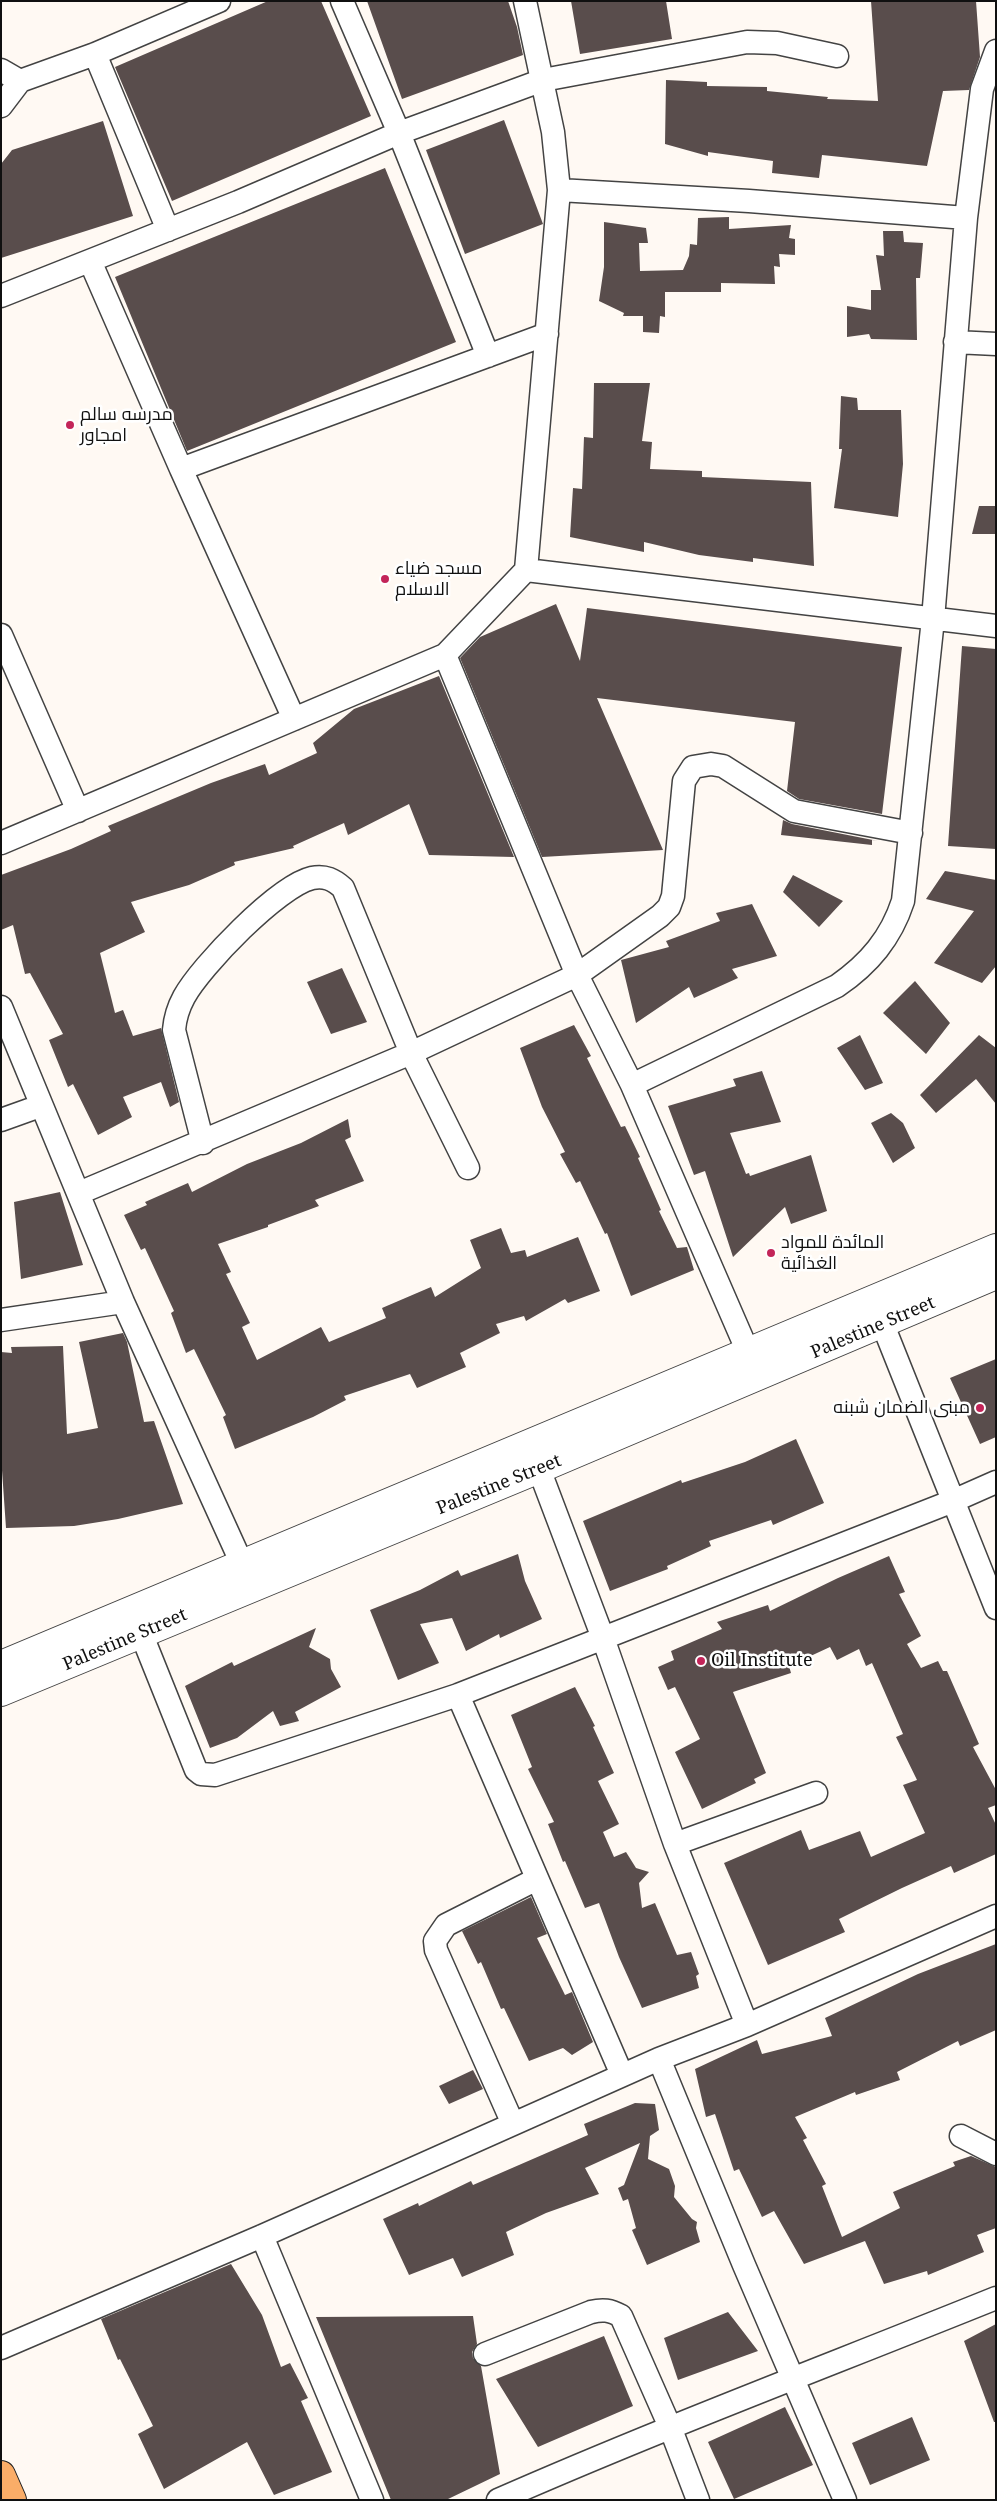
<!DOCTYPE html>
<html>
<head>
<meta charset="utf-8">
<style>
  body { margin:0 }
  #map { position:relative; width:997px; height:2501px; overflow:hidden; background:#fff9f3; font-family:"Noto Serif",serif }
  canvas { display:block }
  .frame { position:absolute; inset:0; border:2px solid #101010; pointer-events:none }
</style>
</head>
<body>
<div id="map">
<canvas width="997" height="2501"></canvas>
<div class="frame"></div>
</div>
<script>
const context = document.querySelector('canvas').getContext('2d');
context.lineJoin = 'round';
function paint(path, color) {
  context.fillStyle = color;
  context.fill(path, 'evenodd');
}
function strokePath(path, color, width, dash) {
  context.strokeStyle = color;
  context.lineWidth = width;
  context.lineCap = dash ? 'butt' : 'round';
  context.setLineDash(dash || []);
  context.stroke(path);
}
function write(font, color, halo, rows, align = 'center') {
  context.font = font + ' "Noto Serif",Cairo,serif';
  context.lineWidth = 5;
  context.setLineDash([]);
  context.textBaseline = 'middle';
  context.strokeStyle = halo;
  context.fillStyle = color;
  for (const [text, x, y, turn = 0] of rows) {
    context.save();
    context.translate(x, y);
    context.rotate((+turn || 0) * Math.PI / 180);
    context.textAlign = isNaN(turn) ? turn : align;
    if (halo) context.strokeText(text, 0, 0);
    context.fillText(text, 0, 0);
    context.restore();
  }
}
paint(new Path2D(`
  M268 1H321L371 116 172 201 115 67Z
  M367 1H508L517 27 523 55 402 99Z
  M571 1H666L672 39 580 54Z
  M871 1H976L980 57 969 90 943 91 927 166 822 155 819 178 772 173 773 161 708 152V156L665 144 666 80 707 82V86L767 87V91L828 97 827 99 878 101Z
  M504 120 543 224 465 254 426 150Z
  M103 121 133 216 1 258V164L12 150Z
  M385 168 456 342 187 451 115 277Z
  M729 217V229L791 225 789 238 795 239V255L779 254 780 267 774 266 775 284 721 283V292H665V317L660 316 659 333 643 332V316H623L624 313 599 301 604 267V222L646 228 648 243H639L640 271 683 270 689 256 690 244 697 245 698 218Z
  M883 231H903L904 242 923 243 920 278H916L917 340 871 339 869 334 847 337V306L871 310V290H881L876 255 884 256Z
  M594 383H650L642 441 652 442 650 469 702 471V477L811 482 814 566 753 558V562L699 555 644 542V552L570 537 573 488 582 489 584 437 593 438Z
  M841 396 857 398 858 410H901L903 464 898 517 834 508 842 449H839Z
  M979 506H996V534H972Z
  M556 604 580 661 587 608 902 647 882 814 799 799 787 791 795 722 597 698 663 850 542 857 460 658 480 637Z
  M962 646 996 649V849L948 846Z
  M439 676 514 857 429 855 409 804 348 835 344 823 293 846 294 848 234 862 235 865 189 885 131 902 145 932 100 953 115 1013 123 1010 133 1036 161 1028 179 1102 170 1107 161 1082 123 1097 132 1117 98 1135 73 1084 68 1087 49 1040 63 1034 30 973 25 974 13 925 1 930V875L71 849 111 831 108 826 211 783 265 764 269 775 317 753 313 743 354 709Z
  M783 820 792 824 878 841 872 840V845L781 835Z
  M945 871 996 880V966L982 983 934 963 974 911 926 899Z
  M793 875 843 901 819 927 783 892Z
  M752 904 777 956 732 969 738 978 694 998 689 987 636 1023 621 960 669 947 666 941 720 921 716 913Z
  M342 968 367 1022 331 1034 307 982Z
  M915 981 950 1023 926 1054 883 1013Z
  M574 1025 591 1056 587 1058 621 1127 625 1126 640 1157 638 1158 661 1210 659 1211 677 1248 687 1247 694 1270 631 1296 607 1233 605 1234 580 1181 576 1183 560 1154 565 1152 542 1107 520 1048Z
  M860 1035 883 1083 865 1090 837 1048Z
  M979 1035 996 1048V1104L976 1079 936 1113 920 1095Z
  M762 1071 781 1122 730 1133 746 1174 749 1173 750 1176 811 1155 827 1211 791 1224 785 1207 733 1257 705 1171 694 1175 668 1106 736 1086 733 1079Z
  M891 1113 903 1123 915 1148 893 1163 871 1123Z
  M348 1119 351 1137 345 1140 364 1181 315 1200 319 1206 268 1225V1227L218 1244 231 1272 226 1274 250 1323 242 1327 257 1360 321 1327 329 1342 386 1318 382 1308 431 1287 435 1297 481 1268 470 1240 501 1228 511 1253 525 1250 527 1257 578 1237 600 1291 568 1303 565 1299 526 1321 524 1316 496 1324 500 1333 460 1353 466 1367 417 1388 410 1374 344 1396 346 1400 313 1417 235 1449 223 1417 226 1415 194 1349 186 1353 171 1313 174 1311 145 1248 141 1250 124 1215 147 1205 145 1202 188 1183 192 1192 247 1164 301 1143Z
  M60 1192 83 1265 21 1279 14 1202Z
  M123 1333 127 1342 144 1422 154 1421 183 1504 118 1519 74 1526 6 1528 1 1456V1352L12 1353 11 1347 63 1346 67 1434 98 1428 79 1342Z
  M996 1359V1437L980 1444 950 1378Z
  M796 1439 824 1503 773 1525 771 1520 709 1541 711 1546 667 1566 668 1569 610 1591 583 1521 681 1480 682 1483 745 1462Z
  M518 1554 525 1581 542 1619 500 1638 499 1634 466 1651 452 1618 420 1624 439 1663 398 1680 370 1610 420 1590 458 1570 461 1576Z
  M889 1556 905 1592 899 1594 921 1636 907 1644 921 1668 938 1661 943 1671H947L979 1744 973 1747 996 1790V1805L988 1808 996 1825V1854L954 1873 951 1866 902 1888 839 1919 845 1932 768 1965 724 1863 801 1830 809 1850 860 1831 871 1857 925 1833 903 1785 917 1780 896 1737 903 1734 872 1663 866 1666 859 1649 837 1660 830 1647 789 1666 791 1673 733 1692 766 1773 754 1779 756 1783 702 1809 675 1752 700 1739 675 1687 668 1690 658 1667 674 1660 671 1651 722 1629 717 1622 768 1605 770 1611 838 1578Z
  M316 1628 309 1647 330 1659 331 1669 341 1687 295 1712 299 1721 280 1726 273 1711 237 1738 210 1748 185 1686 232 1662 234 1666Z
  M575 1687 595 1726 593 1727 614 1773 598 1781 619 1824 603 1832 614 1857 626 1852 636 1868 649 1872 639 1883 642 1908 655 1903 677 1955 691 1952 699 1974 696 1976 699 1988 642 2008 619 1957 599 1903 585 1908 565 1861 563 1862 548 1824 554 1822 528 1769 532 1767 511 1715Z
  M531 1897 547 1934 537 1938 565 1995 572 1992 593 2042 572 2055 563 2048 529 2061 504 2008 501 2009 481 1962 478 1964 462 1931Z
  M996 1944V2030L960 2046 958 2041 897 2072 900 2080 856 2095 855 2092 795 2117 807 2138 803 2140 826 2184 822 2186 842 2237 900 2208 893 2192 955 2166 953 2162 971 2156 996 2167V2228L977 2235 984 2252 928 2275 927 2271 884 2284 865 2241 804 2264 774 2211 762 2217 739 2169 734 2171 715 2114 706 2117 695 2069 757 2040 762 2054 832 2036 825 2018 918 1974Z
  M473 2070 483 2089 449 2104 439 2086Z
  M635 2103 655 2104 659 2130 650 2136 648 2159 669 2169 675 2186 674 2197 692 2219 697 2222 696 2228 700 2242 647 2265 632 2230 636 2228 628 2199 623 2201 618 2188 624 2185 640 2143 585 2168 599 2194 546 2213 506 2232 514 2255 462 2277 453 2258 409 2275 383 2219 418 2203 419 2206 471 2181 473 2185 588 2135 584 2124Z
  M231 2264 262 2315 281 2367 290 2363 308 2398 301 2401 332 2472 274 2495 247 2442 164 2489 138 2434 153 2426 120 2359 118 2360 101 2319Z
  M728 2312 758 2351 678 2380 664 2338Z
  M473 2316 477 2344 472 2352 473 2358 481 2366 500 2474 446 2500H391L316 2317Z
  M996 2324V2422H994L964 2341Z
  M604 2336 633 2406 538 2447 496 2379Z
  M785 2407 813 2465 734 2499 708 2442Z
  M912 2417 930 2460 870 2485 852 2443Z`), '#594d4c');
const minor = new Path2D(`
  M342 1 399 133 488 356
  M95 54 168 230
  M1 70 20 81
  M1 106 20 81 95 54 219 1
  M559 190 749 201 966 218
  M90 261 181 469 547 334
  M1 296 238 202 399 133 543 80 747 42 777 43 837 56
  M955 342 996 344
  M181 469 294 719
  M526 570 996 626
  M1 635 78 811
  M445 655 577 975 632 1085 748 1352
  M1 843 445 655 526 570 559 190 553 132 525 1
  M1 1007 123 1302 242 1564
  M632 1085 837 986C869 964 891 938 903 901L933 619 966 218 982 89 996 51
  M1 1120 40 1106
  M203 1143 174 1030C175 1018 178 1008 184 997 201 966 278 886 312 878 325 875 334 880 343 888L411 1053 468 1168
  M79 1193 411 1053 577 975 660 916 669 907 673 896 684 781 693 767 711 764 723 766 794 811 911 833
  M1 1320 123 1302
  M883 1325 996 1608
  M539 1469 603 1638 675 1844 747 2025
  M141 1633 196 1770 201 1774 215 1775 458 1695 953 1501 996 1482
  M458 1695 622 2075
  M675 1844 816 1793
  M659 2059 744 2265 845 2500
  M513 2124 436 1950 435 1941 446 1925 537 1879
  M961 2136 996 2154
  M262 2236 372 2500
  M1 2348 262 2236 659 2059 747 2025 996 1916
  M485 2354 591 2312C603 2309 610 2310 621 2316L670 2427 698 2500
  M498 2500C662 2428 830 2365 996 2298`);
const tertiary = new Path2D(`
  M1 1665 996 1248
  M1 1692 539 1469 996 1275`);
const primary = new Path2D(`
  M1 2475 12 2500`);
strokePath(minor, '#434343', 25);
strokePath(tertiary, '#434343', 30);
strokePath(primary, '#212121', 30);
strokePath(minor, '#fff', 22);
strokePath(tertiary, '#fff', 28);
strokePath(primary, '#faad68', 28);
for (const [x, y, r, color] of [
  [70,425,5,"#c32559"],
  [385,579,5,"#c32559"],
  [771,1253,5,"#c32559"],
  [980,1408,5,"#c32559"],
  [701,1661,5,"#c32559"]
]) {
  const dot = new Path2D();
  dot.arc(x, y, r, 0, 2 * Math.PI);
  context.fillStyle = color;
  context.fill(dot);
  strokePath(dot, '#fff', 2);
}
write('18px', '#101010', '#fff', [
  ["مدرسه سالم",80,415],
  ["امجاور",80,436],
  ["مسجد ضياء",395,569],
  ["الاسلام",395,590],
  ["المائدة للمواد",781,1243],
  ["الغذائية",781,1264],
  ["مبنى الضمان شبنه",970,1408,"right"],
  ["Oil Institute",711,1661]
], 'left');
write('18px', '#101010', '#fff', [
  ["Palestine Street",873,1328,-23],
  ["Palestine Street",499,1485,-22],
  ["Palestine Street",125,1640,-23]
]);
</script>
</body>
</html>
